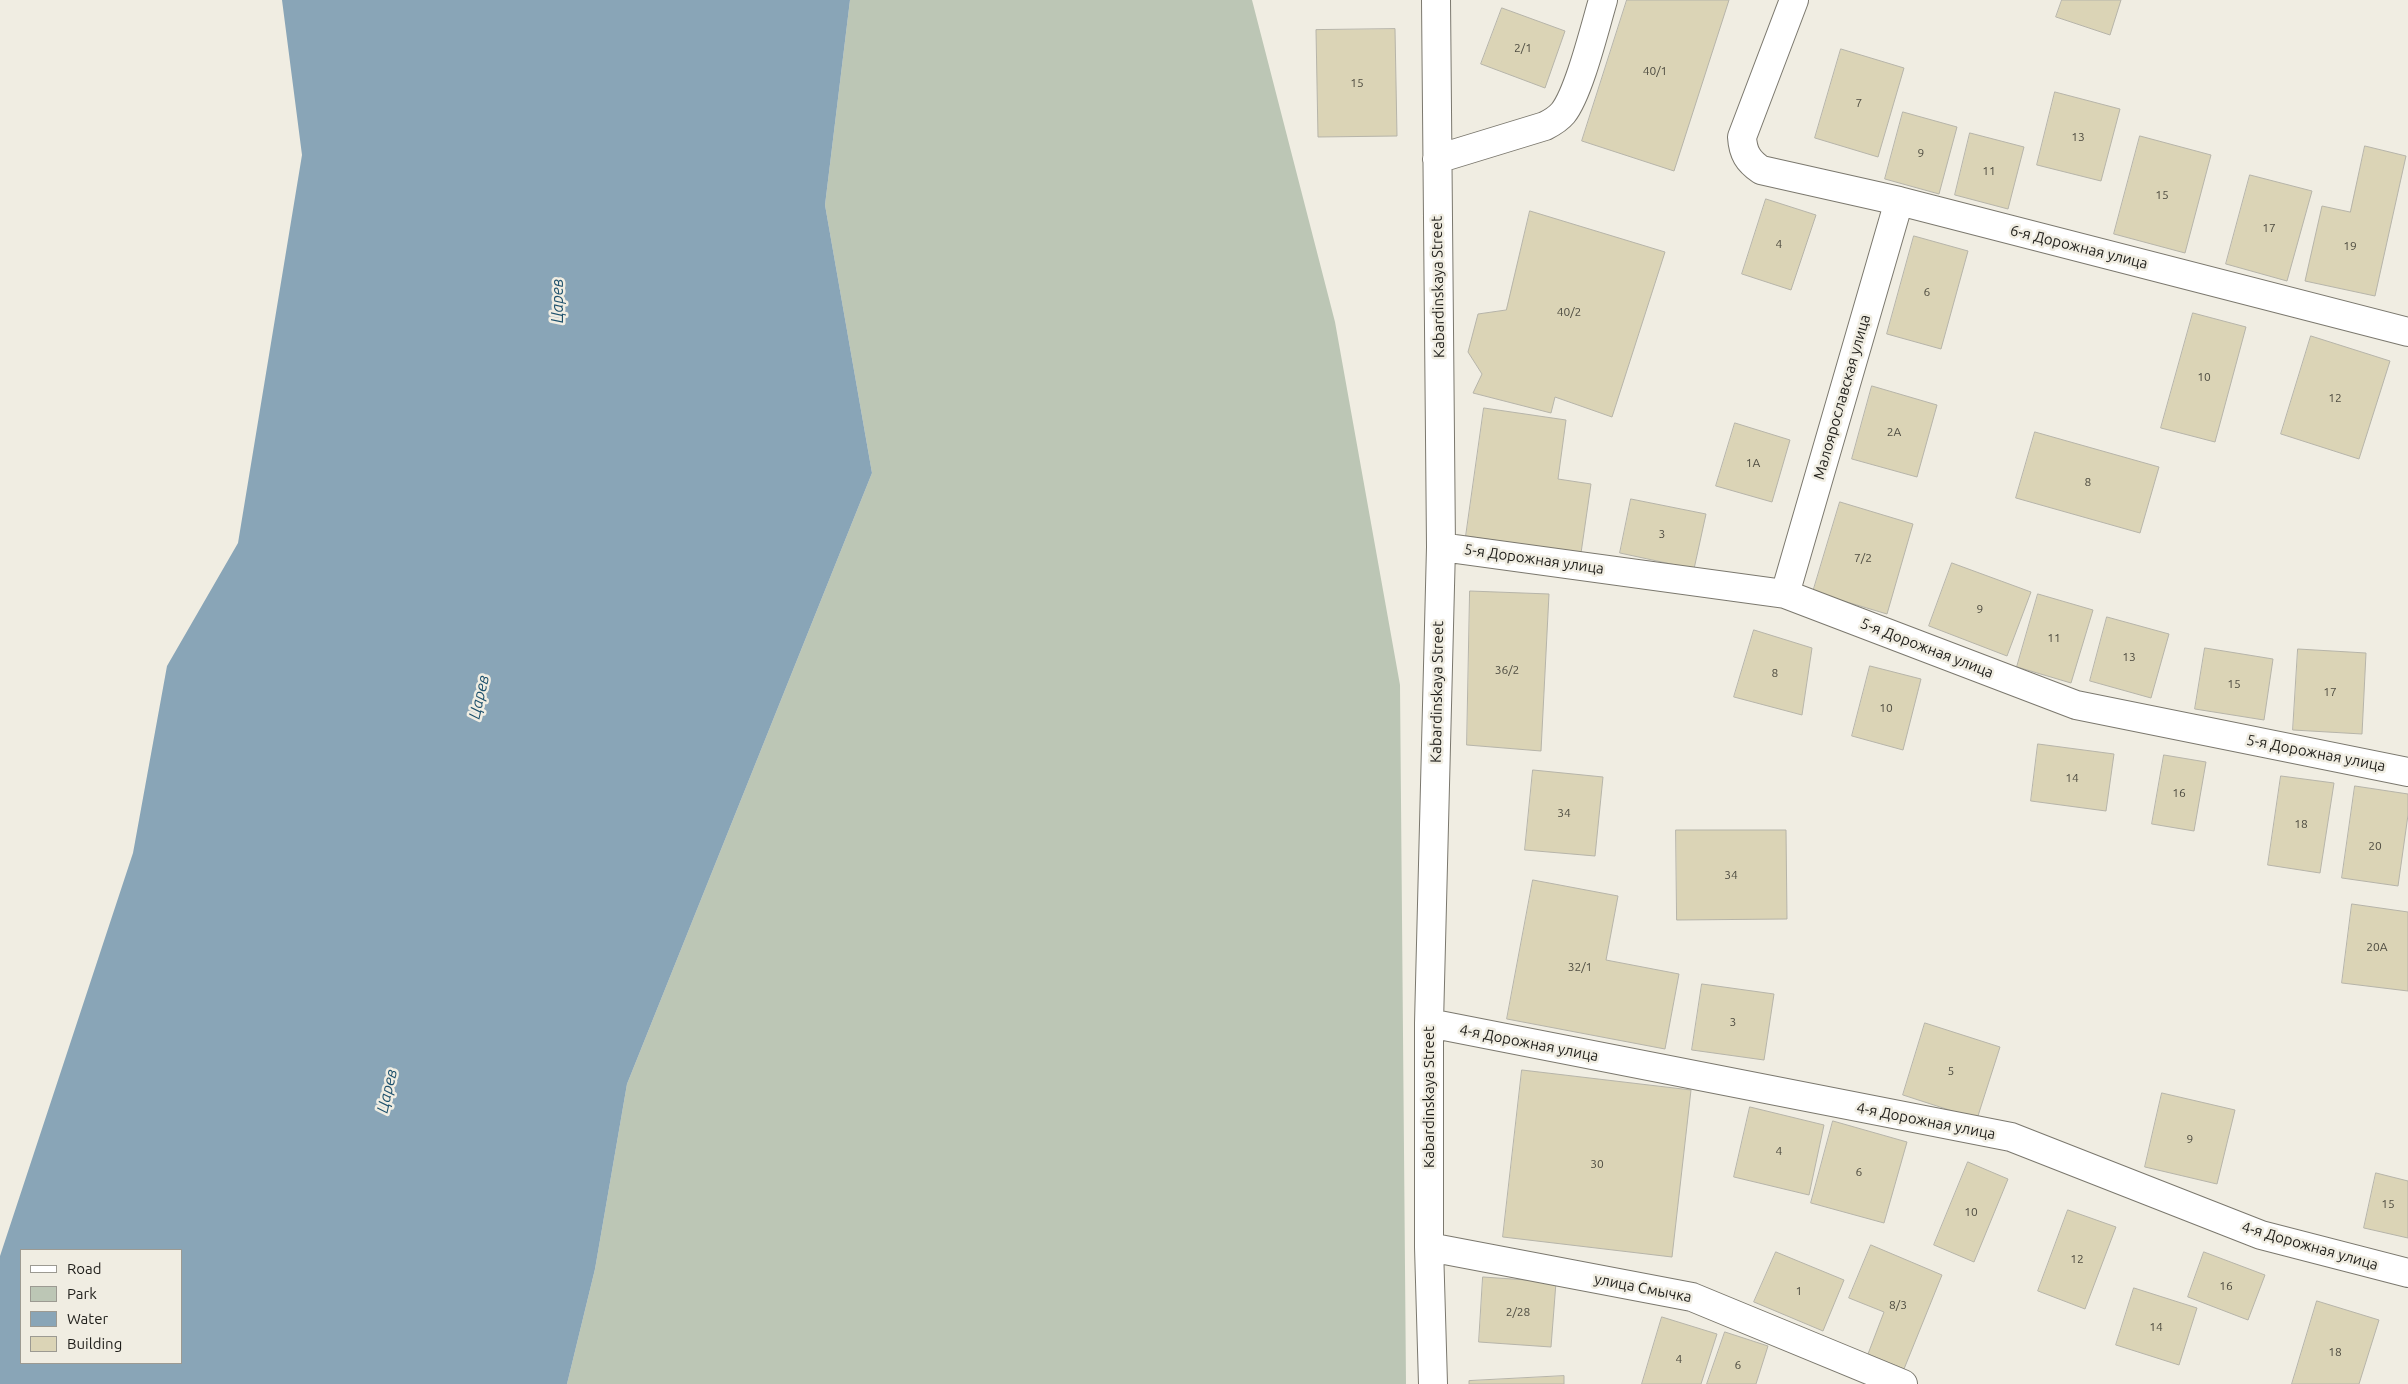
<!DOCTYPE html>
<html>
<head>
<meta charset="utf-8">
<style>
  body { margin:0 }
  #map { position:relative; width:2408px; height:1384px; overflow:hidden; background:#f0ede2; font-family:Ubuntu,sans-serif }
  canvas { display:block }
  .legend { position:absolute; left:20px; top:1249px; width:162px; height:115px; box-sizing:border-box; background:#f0ede2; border:1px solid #9c9a92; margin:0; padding:6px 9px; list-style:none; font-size:15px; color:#1f1e1a }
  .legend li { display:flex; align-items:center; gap:10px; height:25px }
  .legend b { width:25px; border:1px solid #9c9a92 }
</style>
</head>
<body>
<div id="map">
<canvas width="2408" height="1384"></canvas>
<ul class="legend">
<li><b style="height:6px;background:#fff"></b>Road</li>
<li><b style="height:14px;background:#bcc6b5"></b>Park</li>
<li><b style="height:14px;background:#89a5b7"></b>Water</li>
<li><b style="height:14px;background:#dbd4b6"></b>Building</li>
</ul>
</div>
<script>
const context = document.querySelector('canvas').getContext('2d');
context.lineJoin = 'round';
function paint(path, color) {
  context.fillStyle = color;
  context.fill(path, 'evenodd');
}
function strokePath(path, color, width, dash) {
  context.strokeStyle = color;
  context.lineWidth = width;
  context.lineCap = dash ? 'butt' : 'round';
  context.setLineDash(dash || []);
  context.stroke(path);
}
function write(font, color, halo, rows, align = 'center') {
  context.font = font + ' Ubuntu,sans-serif';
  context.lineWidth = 5;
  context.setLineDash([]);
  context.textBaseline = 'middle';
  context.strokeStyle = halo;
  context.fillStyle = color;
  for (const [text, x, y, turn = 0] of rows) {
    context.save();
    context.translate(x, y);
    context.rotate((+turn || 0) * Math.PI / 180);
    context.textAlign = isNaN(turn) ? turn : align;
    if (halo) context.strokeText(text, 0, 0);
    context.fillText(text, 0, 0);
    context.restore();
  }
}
paint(new Path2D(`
  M850 0H1252L1335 322 1400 685 1406 1384H567L595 1269 627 1084 872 473 825 205Z`), '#bcc6b5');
paint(new Path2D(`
  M282 0H850L825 205 872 473 627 1084 595 1269 567 1384H0V1256L133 853 167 666 238 543 302 155ZM21 1250H181V1363H21Z`), '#89a5b7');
const building = new Path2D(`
  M1627 0H1729L1674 171 1582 141Z
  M2062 0H2121L2110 35 2056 17Z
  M1502 8 1565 31 1545 88 1481 64Z
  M1395 29 1397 136 1318 137 1316 30Z
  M1841 49 1904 68 1878 157 1815 138Z
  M2055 92 2120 109 2101 181 2037 165Z
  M1903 112 1957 127 1939 194 1885 179Z
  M1970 133 2024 147 2008 209 1955 195Z
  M2140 136 2211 155 2185 253 2114 234Z
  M2365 146 2406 156 2375 296 2305 281 2322 206 2350 212Z
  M2250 175 2312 191 2287 281 2226 264Z
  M1766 199 1816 215 1791 290 1742 274Z
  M1530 211 1665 252 1612 417 1555 397 1551 413 1473 393 1482 374 1468 352 1478 314 1506 310Z
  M1914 236 1968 251 1941 349 1887 334Z
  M2193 313 2246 327 2215 442 2161 428Z
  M2311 336 2390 361 2359 459 2281 434Z
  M1872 386 1937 405 1917 477 1852 459Z
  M1484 408 1566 420 1558 479 1591 484 1581 553 1466 536Z
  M1735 423 1790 440 1772 502 1716 486Z
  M2035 432 2159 467 2140 533 2016 498Z
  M1631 499 1706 514 1694 569 1620 553Z
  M1840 502 1913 524 1887 614 1813 592Z
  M1952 563 2031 592 2007 656 1929 626Z
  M1470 591 1549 594 1541 751 1467 745Z
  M2038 594 2093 610 2071 683 2017 667Z
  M2107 617 2169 634 2151 698 2090 681Z
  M1754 630 1812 648 1802 715 1734 697Z
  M2205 648 2273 659 2264 720 2195 709Z
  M2298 649 2366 653 2362 734 2293 730Z
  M1870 666 1921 679 1903 750 1852 736Z
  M2038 744 2114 754 2106 811 2031 801Z
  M2164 755 2206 762 2194 831 2152 824Z
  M1533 770 1603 777 1595 856 1525 850Z
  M2281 776 2334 783 2320 873 2268 865Z
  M2355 786 2408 794V815L2398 886 2342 878Z
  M1676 830H1786L1787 919 1677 920Z
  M1533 880 1618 896 1606 960 1679 974 1665 1049 1507 1019Z
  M2352 904 2408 912V991L2342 983Z
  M1702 984 1774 994 1764 1060 1692 1050Z
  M1925 1023 2000 1047 1977 1119 1903 1095Z
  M1522 1070 1691 1090 1672 1257 1503 1237Z
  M2162 1093 2235 1110 2217 1184 2145 1167Z
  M1750 1107 1824 1125 1809 1195 1734 1177Z
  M1833 1121 1907 1142 1884 1223 1811 1203Z
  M1968 1162 2008 1179 1974 1262 1934 1245Z
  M2376 1173 2408 1181V1238L2364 1228Z
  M2068 1210 2116 1227 2085 1309 2038 1291Z
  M1871 1245 1942 1275 1904 1369 1868 1354 1884 1312 1849 1298Z
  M1776 1252 1844 1280 1823 1331 1754 1302Z
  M2204 1252 2265 1275 2248 1320 2188 1297Z
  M1483 1277 1556 1282 1551 1347 1479 1342Z
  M2134 1288 2197 1308 2179 1365 2116 1345Z
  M2317 1301 2379 1320 2359 1384H2292Z
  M1662 1317 1717 1334 1701 1384H1642Z
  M1725 1332 1768 1346 1756 1384H1707Z
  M1564 1376V1384H1469V1381Z`);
paint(building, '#dbd4b6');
strokePath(building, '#b6b4a9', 1);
const street = new Path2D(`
  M1794 0 1742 137C1743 153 1748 161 1761 170L1899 201 2408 332
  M1437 159 1545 126C1551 123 1558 119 1563 113 1579 93 1595 27 1603 0
  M1441 547 1785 594 2076 705 2408 772
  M1785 594 1899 201
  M1429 1023 2011 1137 2261 1235 2408 1273
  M1429 1247 1692 1297 1903 1384
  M1433 1384 1429 1247V1023L1441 547 1436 0`);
strokePath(street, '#7b786e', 30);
strokePath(street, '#fff', 28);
write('12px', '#4e4c41', null, [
  ["2/1",1523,48],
  ["40/1",1655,71],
  ["15",1357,83],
  ["7",1859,103],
  ["13",2078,137],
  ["9",1921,153],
  ["11",1989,171],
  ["15",2162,195],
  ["17",2269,228],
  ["4",1779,244],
  ["19",2350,246],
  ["6",1927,292],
  ["40/2",1569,312],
  ["10",2204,377],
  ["12",2335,398],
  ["2А",1894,432],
  ["1А",1753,463],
  ["8",2088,482],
  ["3",1662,534],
  ["7/2",1863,558],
  ["9",1980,609],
  ["11",2054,638],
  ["13",2129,657],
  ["36/2",1507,670],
  ["8",1775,673],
  ["15",2234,684],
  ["17",2330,692],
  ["10",1886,708],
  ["14",2072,778],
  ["16",2179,793],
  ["34",1564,813],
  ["18",2301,824],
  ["20",2375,846],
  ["34",1731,875],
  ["20А",2377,947],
  ["32/1",1580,967],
  ["3",1733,1022],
  ["5",1951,1071],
  ["9",2190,1139],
  ["4",1779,1151],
  ["30",1597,1164],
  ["6",1859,1172],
  ["15",2388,1204],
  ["10",1971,1212],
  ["12",2077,1259],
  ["16",2226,1286],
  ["1",1799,1291],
  ["8/3",1898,1305],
  ["2/28",1518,1312],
  ["14",2156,1327],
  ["18",2335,1352],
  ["4",1679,1359],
  ["6",1738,1365]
]);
write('15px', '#1f1e1a', '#f0ede2', [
  ["6-я Дорожная улица",2079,247,14],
  ["Kabardinskaya Street",1438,287,-91],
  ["Малоярославская улица",1842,397,-74],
  ["5-я Дорожная улица",1534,559,8],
  ["5-я Дорожная улица",1927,648,21],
  ["Kabardinskaya Street",1437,692,-89],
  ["5-я Дорожная улица",2316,753,11],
  ["4-я Дорожная улица",1529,1043,11],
  ["Kabardinskaya Street",1429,1097,-90],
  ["4-я Дорожная улица",1926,1121,11],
  ["4-я Дорожная улица",2310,1246,16],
  ["улица Смычка",1643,1288,11]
]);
write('italic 16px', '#1f526d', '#f0ede2', [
  ["Царев",558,301,-90],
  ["Царев",479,697,-77],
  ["Царев",387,1091,-77]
]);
</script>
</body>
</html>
